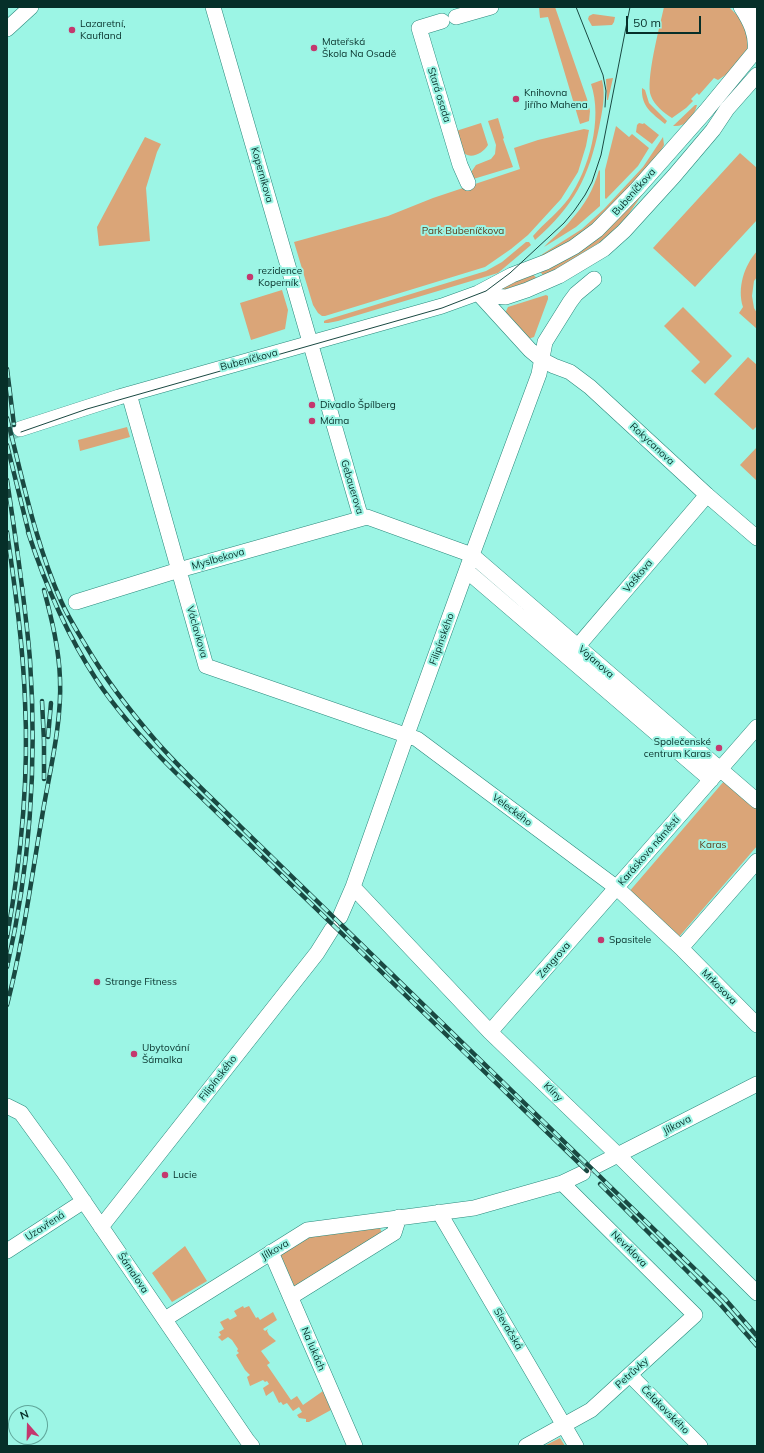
<!DOCTYPE html>
<html>
<head>
<meta charset="utf-8">
<style>
  body { margin:0 }
  #map { position:relative; width:764px; height:1453px; overflow:hidden; background:#9cf5e5; font-family:Mulish,sans-serif }
  canvas { display:block }
  .frame { position:absolute; inset:0; border:8px solid #062f29; pointer-events:none }
  .north { position:absolute; left:8px; top:1405px; width:40px; height:40px; box-sizing:border-box; background:#9cf5e5; border:1px solid #60a69a; border-radius:50%; rotate:340deg; font-size:11px; font-weight:700; line-height:16px; text-align:center; color:#062f29 }
  .north::after { content:''; display:block; margin:auto; width:14px; height:18px; background:#c4386e; clip-path:polygon(50% 0,100% 100%,50% 72%,0 100%) }
  .scale { position:absolute; left:626px; top:16px; width:75px; height:18px; box-sizing:border-box; border:2px solid #062f29; border-top:0; padding-left:5px; font-size:12px; line-height:14px; white-space:nowrap; color:#062f29; -webkit-text-stroke:3px #9cf5e5; paint-order:stroke }
</style>
</head>
<body>
<div id="map">
<canvas width="764" height="1453"></canvas>
<div class="frame"></div>
<div class="north">N</div>
<div class="scale">50 m</div>
</div>
<script>
const context = document.querySelector('canvas').getContext('2d');
context.lineJoin = 'round';
function paint(path, color) {
  context.fillStyle = color;
  context.fill(path, 'evenodd');
}
function strokePath(path, color, width, dash) {
  context.strokeStyle = color;
  context.lineWidth = width;
  context.lineCap = dash ? 'butt' : 'round';
  context.setLineDash(dash || []);
  context.stroke(path);
}
function write(font, color, halo, rows, align = 'center') {
  context.font = font + ' Mulish,sans-serif';
  context.lineWidth = 4;
  context.setLineDash([]);
  context.textBaseline = 'middle';
  context.strokeStyle = halo;
  context.fillStyle = color;
  for (const [text, x, y, turn = 0] of rows) {
    context.save();
    context.translate(x, y);
    context.rotate((+turn || 0) * Math.PI / 180);
    context.textAlign = isNaN(turn) ? turn : align;
    if (halo) context.strokeText(text, 0, 0);
    context.fillText(text, 0, 0);
    context.restore();
  }
}
paint(new Path2D(`
  M539 7H555L587 99 590 111 589 121 580 124 548 17 540 18Z
  M664 7H729L743 21 749 33 748 49 730 72 718 80 714 78 699 95 697 93 691 99 693 101 686 108 672 118C664 113 654 105 651 96 645 82 660 25 664 7Z
  M593 14 615 17 614 22 612 25 592 26 588 19 589 16Z
  M613 78 608 100H607L606 79Z
  M602 80C606 96 602 112 599 128 589 177 574 206 535 240L533 236C544 223 559 212 569 198 589 169 603 119 591 84Z
  M642 88 645 90 649 103 667 121 665 124C652 113 641 107 642 88Z
  M695 105H697C694 117 686 127 673 126Z
  M498 118 504 138 503 139 513 167 470 180 469 175 476 165 491 159 495 154 496 145 488 121Z
  M481 123 488 145C483 154 468 161 461 150 458 144 457 137 456 131Z
  M639 123 643 124 644 123 659 135 652 144 636 132 637 125Z
  M616 126 629 137 632 134 649 148 638 166 606 199 605 198V170Z
  M584 129 589 130 586 146 578 172 561 199 528 235 511 249 485 267 325 316H322L318 313 313 305 294 242 388 216 433 198 520 169 514 148 538 140Z
  M145 137 161 144 157 152 146 188 150 241 99 246 97 227Z
  M663 137 664 145 659 154C625 193 589 241 538 257L582 229 604 209 643 167Z
  M740 153 757 168V220L695 287 653 248Z
  M667 166 646 189 626 218 605 239 544 277 540 271Z
  M599 170 600 171V206L576 227 544 247C552 238 563 230 571 220 584 206 594 189 599 170Z
  M526 242H529L531 245 498 273 338 321 328 323H324V321L326 320 486 271 502 262Z
  M757 251V277L754 281 752 296 754 308 757 313V329L739 313 743 307C737 288 744 266 757 251Z
  M533 274 537 279 497 292 495 289Z
  M282 290 288 310 285 329 251 340 240 303Z
  M546 295 548 296V299L534 337 531 338H529L505 313 508 307Z
  M683 307 732 356 705 384 691 371 700 362 664 326Z
  M748 357 757 365V426L753 430 714 394Z
  M127 427 130 437 80 451 78 440Z
  M757 447V481L740 465Z
  M725 780 757 808V846L678 938 628 893Z
  M376 1227 380 1228 382 1234 295 1288 280 1254 314 1235Z
  M185 1246 207 1281 172 1302 152 1273Z
  M243 1306 244 1308 249 1306 256 1318 258 1317 260 1320 273 1312 277 1320 263 1329 265 1331 268 1329 267 1331 269 1335 276 1341 261 1351 270 1363 267 1365 291 1400 297 1396 303 1405 323 1391 331 1410 309 1422H306V1419L299 1418 297 1415 302 1412 299 1407 293 1411 287 1403 283 1405 281 1402 279 1403 273 1391 266 1396 263 1388 269 1384 267 1381 265 1382 263 1380 250 1386 247 1377 250 1375 245 1370 236 1355 239 1353 237 1351 238 1349 232 1340 228 1337 222 1341 218 1337 221 1335 219 1332 224 1329 220 1322 228 1318 230 1320 237 1316 234 1311Z
  M560 1438 565 1446H544Z`), '#daa578');
strokePath(new Path2D(`
  M7 434 20 429`), '#7ecdbf', 15, [15, 8]);
const minor = new Path2D(`
  M213 7 361 518
  M741 7C750 21 757 34 755 51
  M456 17 491 7
  M442 21 419 28 460 165 468 183
  M7 29 31 7
  M478 293 530 350 542 360 554 366 570 372 590 387 707 495 757 538
  M478 293 492 296 506 297 527 290 559 276 604 249 624 231 674 176 713 130 727 109 757 75
  M129 394 206 666 417 739 617 888 681 948 757 1025
  M20 429 119 397 442 306 478 293 512 275 546 262 574 247 597 230 637 189 705 112 757 49
  M467 571 711 780
  M76 602 179 570 367 517 472 555 757 801
  M571 654 707 495
  M353 887 490 1032 618 1155 757 1293
  M340 917 353 887 406 737 472 555 539 374 545 342 570 302 576 294 594 279
  M681 948 757 861
  M490 1032 757 727
  M7 1106 21 1113 63 1171 247 1440 252 1446
  M596 1166 757 1084
  M439 1212 576 1446
  M101 1227 317 953 332 929
  M7 1251 84 1201
  M271 1252 355 1446
  M291 1297 394 1233 399 1217
  M165 1319 307 1230 474 1208 562 1183 583 1173
  M630 1375 700 1446
  M526 1446 591 1410 695 1315 562 1183`);
const major = new Path2D(`
  M746 7 757 16`);
strokePath(minor, '#2a897c', 16);
strokePath(major, '#2a897c', 20);
strokePath(minor, '#fff', 15);
strokePath(major, '#fff', 19);
strokePath(new Path2D(`
  M576 7 603 75 606 91 605 107
  M21 432 87 409 442 308 486 291 510 273 564 223 574 211 585 195 592 182 601 155 630 7`), '#1a4942', 1);
const rail = new Path2D(`
  M7 369 14 425
  M7 418C23 480 35 542 61 601 68 617 77 631 86 646 106 680 130 711 156 741 182 771 213 799 241 827L700 1274 725 1299 757 1336
  M7 445 30 538
  M7 480C16 540 25 600 30 660 37 762 30 867 7 967
  M7 532C15 588 23 644 25 701 29 780 21 859 7 937
  M28 532C45 584 66 633 96 679 118 713 146 743 175 772L587 1171
  M42 701 44 741V779
  M48 737 51 703
  M7 1005C23 943 31 880 42 817 49 774 62 724 60 679 59 649 52 620 44 590
  M600 1184 720 1304 757 1346`);
strokePath(rail, '#1a4942', 4.5);
strokePath(rail, '#9cf5e5', 3, [9]);
for (const [x, y, r, color] of [
  [72,30,4,"#c4386e"],
  [314,48,4,"#c4386e"],
  [516,99,4,"#c4386e"],
  [250,277,4,"#c4386e"],
  [312,405,4,"#c4386e"],
  [312,421,4,"#c4386e"],
  [719,748,4,"#c4386e"],
  [601,940,4,"#c4386e"],
  [97,982,4,"#c4386e"],
  [134,1054,4,"#c4386e"],
  [165,1175,4,"#c4386e"]
]) {
  const dot = new Path2D();
  dot.arc(x, y, r, 0, 2 * Math.PI);
  context.fillStyle = color;
  context.fill(dot);
  strokePath(dot, '#9cf5e5', 1.5);
}
write('10px', '#062f29', '#9cf5e5', [
  ["Lazaretní,",80,24],
  ["Kaufland",80,36],
  ["Mateřská",322,42],
  ["Škola Na Osadě",322,54],
  ["Knihovna",524,93],
  ["Jiřího Mahena",524,105],
  ["rezidence",258,271],
  ["Koperník",258,283],
  ["Divadlo Špílberg",320,405],
  ["Máma",320,421],
  ["Společenské",711,742,"right"],
  ["centrum Karas",711,754,"right"],
  ["Spasitele",609,940],
  ["Strange Fitness",105,982],
  ["Ubytování",142,1048],
  ["Šámalka",142,1060],
  ["Lucie",173,1175]
], 'left');
write('10px', '#062f29', '#9cf5e5', [
  ["Stará osada",439,95,73],
  ["Koperníkova",262,175,74],
  ["Bubeníčkova",634,192,-48],
  ["Bubeníčkova",249,360,-15],
  ["Rokycanova",652,444,43],
  ["Gebauerova",352,487,73],
  ["Myslbekova",218,559,-16],
  ["Vaškova",638,576,-50],
  ["Václavkova",197,632,74],
  ["Filipínského",442,639,-70],
  ["Vojanova",596,662,41],
  ["Veleckého",512,810,37],
  ["Karáskovo náměstí",649,851,-49],
  ["Zengrova",554,960,-49],
  ["Mrkosova",719,987,45],
  ["Filipínského",218,1078,-52],
  ["Klíny",553,1092,44],
  ["Jílkova",677,1125,-27],
  ["Uzavřená",45,1226,-33],
  ["Nevrklova",629,1249,45],
  ["Jílkova",275,1250,-31],
  ["Šámalova",133,1273,56],
  ["Slevačská",508,1329,59],
  ["Na lukách",313,1349,67],
  ["Petrůvky",632,1373,-42],
  ["Čelakovského",665,1410,45]
]);
write('10px', '#5d3b1a', '#9cf5e5', [
  ["Park Bubeníčkova",463,231],
  ["Karas",713,845]
]);
</script>
</body>
</html>
